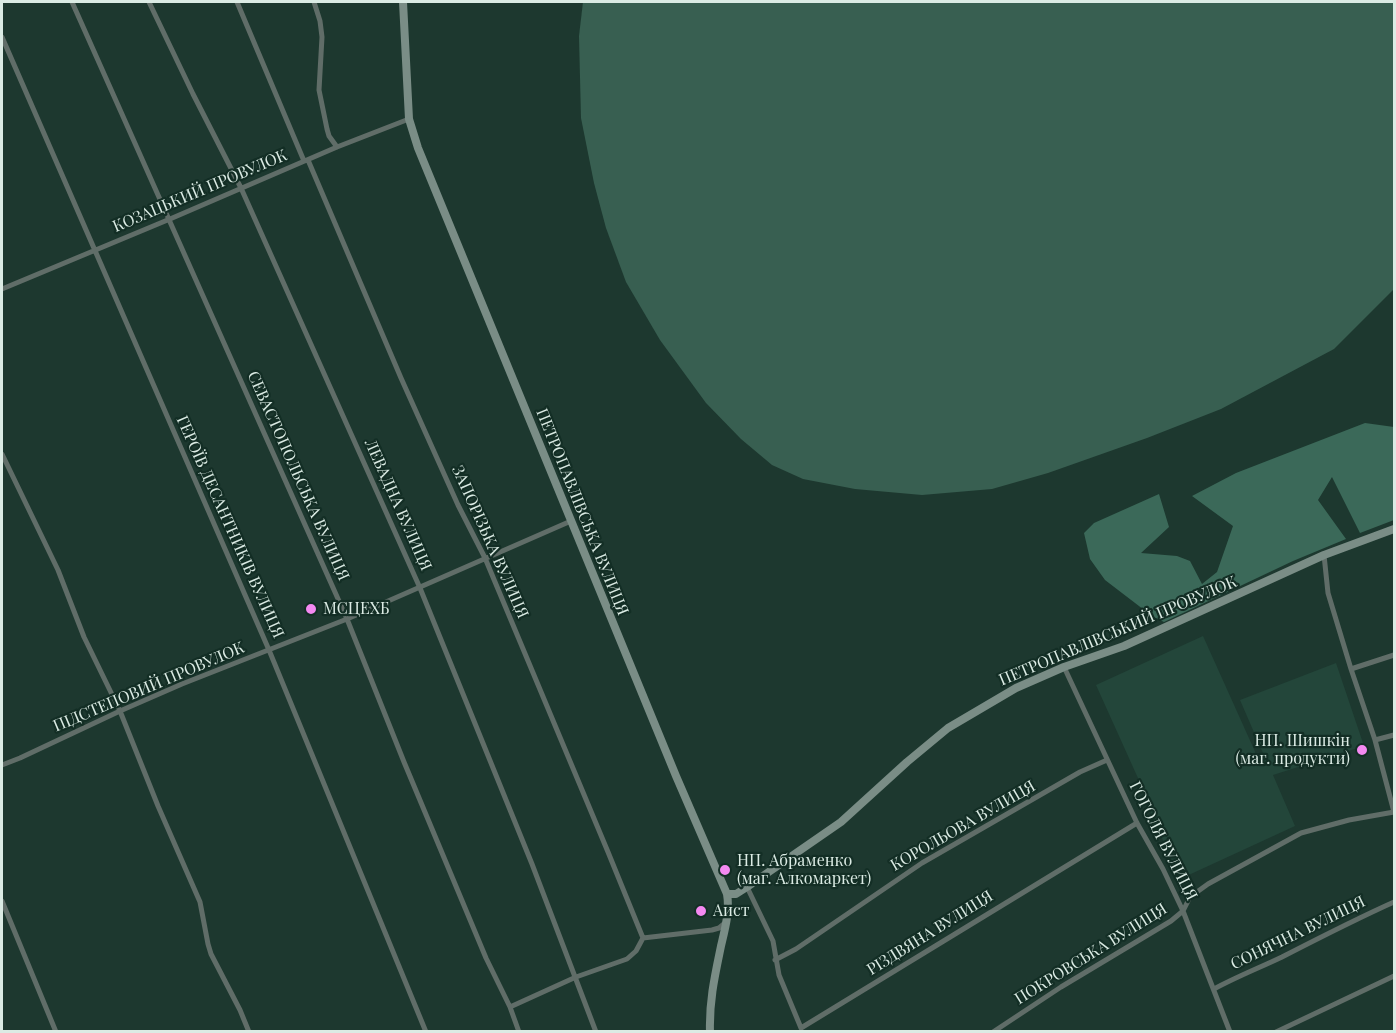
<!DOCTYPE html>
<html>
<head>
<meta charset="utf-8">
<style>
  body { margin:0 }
  #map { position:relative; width:1396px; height:1033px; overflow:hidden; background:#1d382f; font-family:"Playfair Display",serif }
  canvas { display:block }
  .frame { position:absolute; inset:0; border:3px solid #dbebe4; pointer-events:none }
</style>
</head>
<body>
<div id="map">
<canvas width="1396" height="1033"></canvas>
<div class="frame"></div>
</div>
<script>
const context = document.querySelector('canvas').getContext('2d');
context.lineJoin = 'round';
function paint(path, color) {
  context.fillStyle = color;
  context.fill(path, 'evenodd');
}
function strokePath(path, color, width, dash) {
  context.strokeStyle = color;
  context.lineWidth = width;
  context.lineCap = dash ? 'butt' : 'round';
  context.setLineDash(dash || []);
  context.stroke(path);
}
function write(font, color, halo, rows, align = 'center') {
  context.font = font + ' "Playfair Display",serif';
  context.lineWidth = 4.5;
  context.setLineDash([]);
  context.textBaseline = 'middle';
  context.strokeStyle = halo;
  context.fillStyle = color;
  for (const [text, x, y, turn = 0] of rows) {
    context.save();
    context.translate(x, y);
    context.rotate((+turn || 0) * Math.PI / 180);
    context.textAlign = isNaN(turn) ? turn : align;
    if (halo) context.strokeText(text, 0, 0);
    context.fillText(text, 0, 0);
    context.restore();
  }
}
paint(new Path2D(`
  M1203 636 1257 756 1263 753 1240 700 1336 663 1364 746 1273 775 1295 826 1180 879 1144 797 1142 787 1096 685Z`), '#23463a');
paint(new Path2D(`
  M583 2H1394V289L1334 349 1221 409 1147 438 1048 473 992 489 922 495 855 489 803 479 772 465 741 439 706 403 660 340 626 282 606 228 594 183 581 118 579 36Z`), '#385f51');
paint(new Path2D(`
  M1365 423 1394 427V520L1360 533 1332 477 1318 500 1346 539 1293 561 1164 622 1152 616 1105 580 1090 559 1084 533 1094 523 1159 494 1169 527 1141 553 1177 556 1190 561 1202 584 1217 572 1233 526 1192 496 1236 473Z`), '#3b6959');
strokePath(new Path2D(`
  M72 2 347 619 404 762 486 958 510 1007 519 1032
  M149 2 193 94 241 188 420 588 532 864 596 1032
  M237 2 304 161
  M314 2 320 21 322 37 319 90 327 129 329 136 337 147
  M2 37 269 650 426 1032
  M308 160 401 378 458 505 485 558 608 852 643 938
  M2 289 170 219 337 147 409 119
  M2 454 58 570 84 637 120 711 158 806 200 902 208 944 211 954 240 1010 249 1032
  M1324 555 1328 593 1351 669 1375 740 1394 812
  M1064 667 1137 823 1163 869 1183 911 1230 1032
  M1351 669 1394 655
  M1375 740 1394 735
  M2 765 20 758 120 711 182 684 347 619 571 521
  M747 887 773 941 779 975 801 1028 1137 823
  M2 901 56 1032
  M643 938 712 930 719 928 725 923
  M775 960 796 949 922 863 1080 772 1107 760
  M1214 989C1236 977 1259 968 1282 957 1319 938 1356 919 1394 902
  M510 1007 576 977 627 959 636 951 643 938
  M993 1032 1061 987 1171 921 1183 911 1190 897 1208 884 1301 833 1349 820 1394 812
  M1276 1032 1394 976`), '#606d68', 5);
strokePath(new Path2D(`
  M403 2 409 119 418 148 676 776 727 894C730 911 725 929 721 946 715 975 709 1001 710 1032
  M727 894H736L747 887 841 822 907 762 948 728 1016 688 1064 667 1124 646 1324 555 1394 529`), '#7a8d86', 8);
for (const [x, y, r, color] of [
  [311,609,6,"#f489f1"],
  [1362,750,6,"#f489f1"],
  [725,870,6,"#f489f1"],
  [701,911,6,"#f489f1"]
]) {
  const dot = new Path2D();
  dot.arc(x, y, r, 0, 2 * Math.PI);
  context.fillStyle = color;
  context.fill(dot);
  strokePath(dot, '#132e25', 2);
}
write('16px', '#dbebe4', '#132e25', [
  ["КОЗАЦЬКИЙ ПРОВУЛОК",200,191,-23],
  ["СЕВАСТОПОЛЬСЬКА ВУЛИЦЯ",298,476,66],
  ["ЛЕВАДНА ВУЛИЦЯ",398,505,66],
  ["ПЕТРОПАВЛІВСЬКА ВУЛИЦЯ",582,512,68],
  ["ГЕРОЇВ ДЕСАНТНИКІВ ВУЛИЦЯ",230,527,66],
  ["ЗАПОРІЗЬКА ВУЛИЦЯ",490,542,66],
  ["ПЕТРОПАВЛІВСЬКИЙ ПРОВУЛОК",1118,631,-23],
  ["ПІДСТЕПОВИЙ ПРОВУЛОК",149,687,-23],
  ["КОРОЛЬОВА ВУЛИЦЯ",963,826,-30],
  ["ГОГОЛЯ ВУЛИЦЯ",1163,841,63],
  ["РІЗДВЯНА ВУЛИЦЯ",930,933,-32],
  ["СОНЯЧНА ВУЛИЦЯ",1298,933,-26],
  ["ПОКРОВСЬКА ВУЛИЦЯ",1091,954,-32]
]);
write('16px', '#dbebe4', '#132e25', [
  ["МСЦЕХБ",323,609],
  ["НП. Шишкін",1350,741,"right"],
  ["(маг. продукти)",1350,759,"right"],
  ["НП. Абраменко",737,861],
  ["(маг. Алкомаркет)",737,879],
  ["Аист",713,911]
], 'left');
</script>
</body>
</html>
